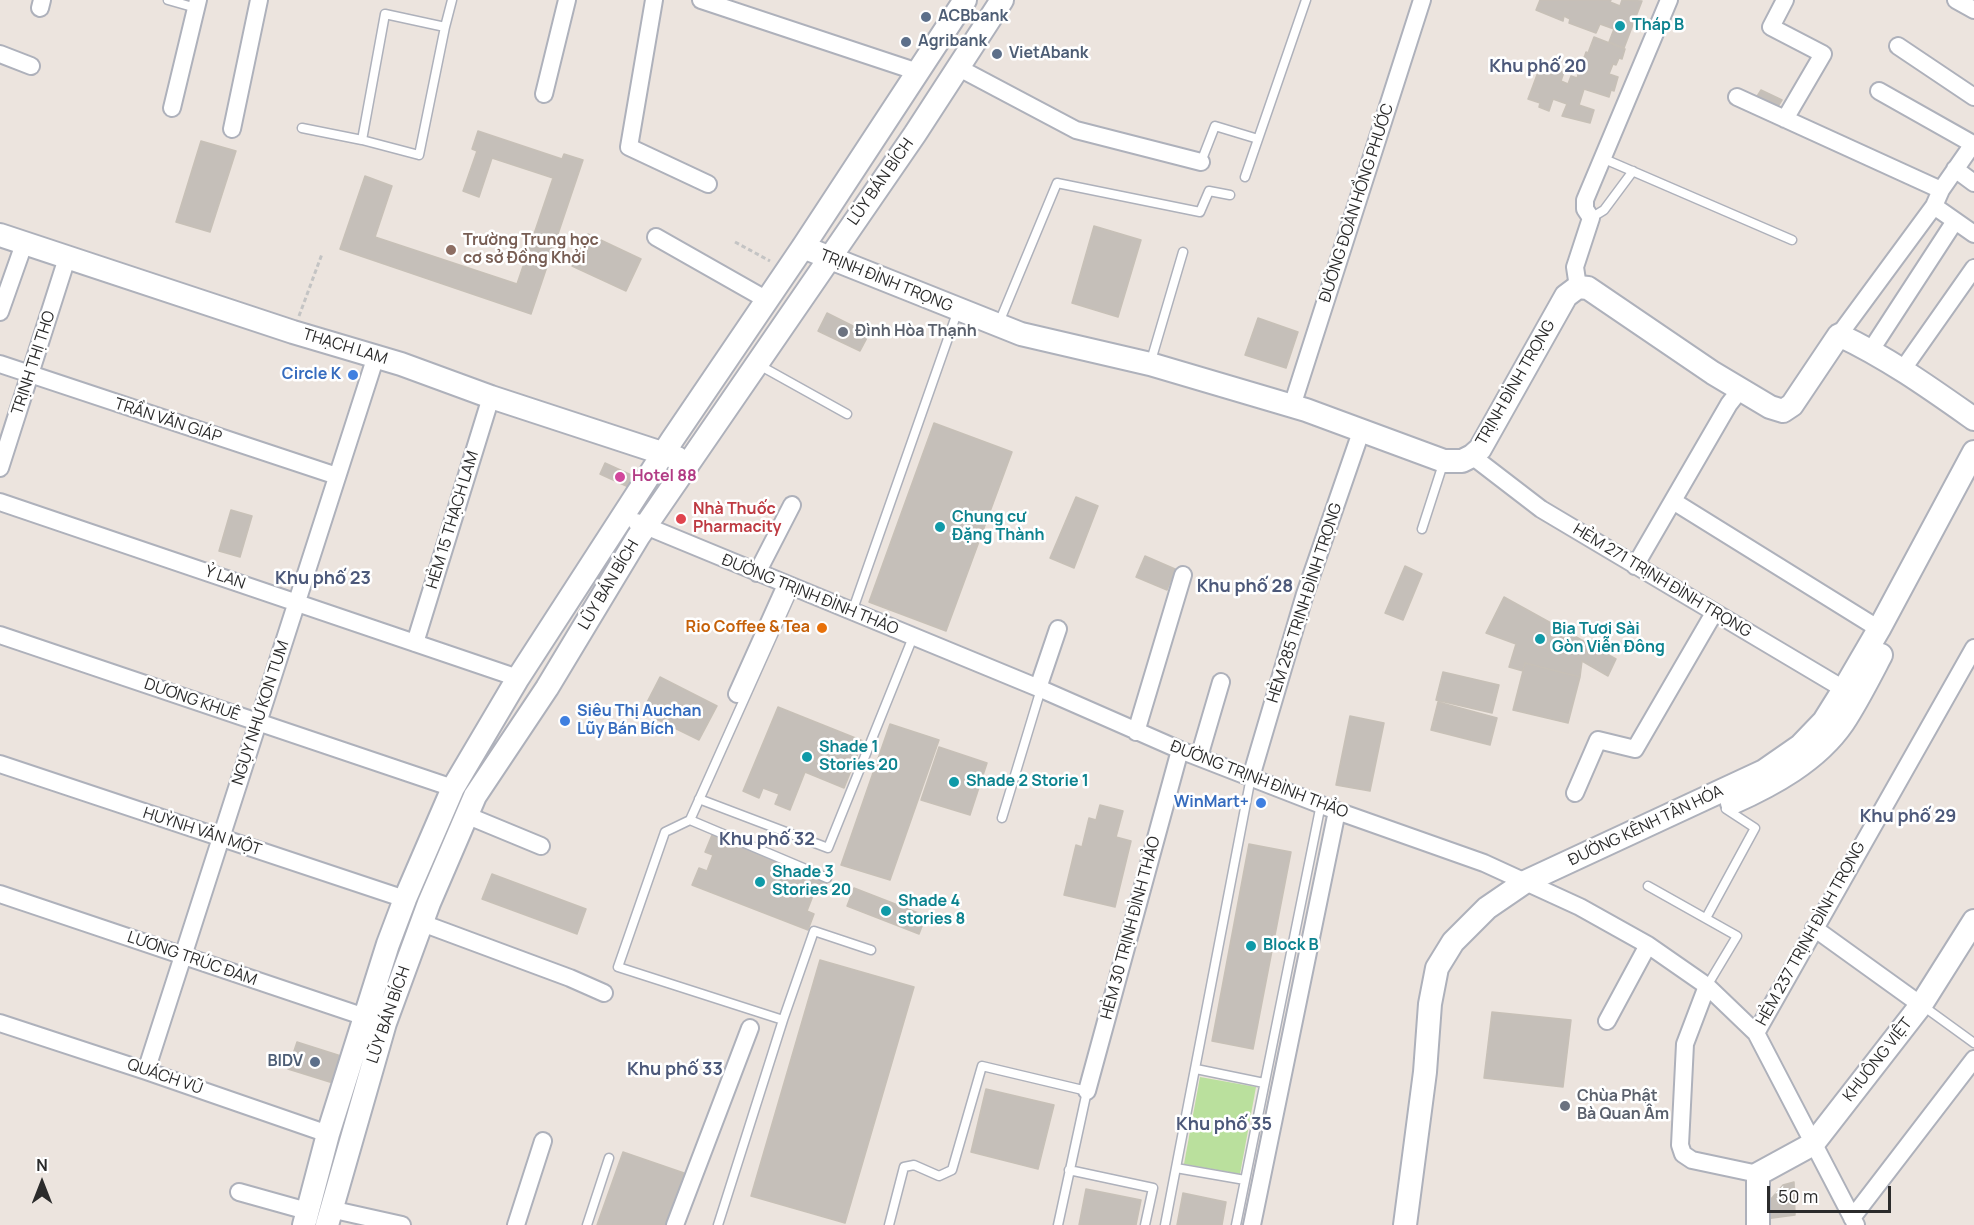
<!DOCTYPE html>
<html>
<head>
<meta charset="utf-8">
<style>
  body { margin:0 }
  #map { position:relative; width:1974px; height:1225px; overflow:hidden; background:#ece4de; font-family:Manrope,sans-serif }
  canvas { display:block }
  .north { position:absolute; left:12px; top:1153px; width:60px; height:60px; -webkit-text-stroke:4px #fff; paint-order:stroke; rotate:0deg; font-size:16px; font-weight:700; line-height:24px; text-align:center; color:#2b2b2b }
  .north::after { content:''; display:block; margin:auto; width:21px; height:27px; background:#2b2b2b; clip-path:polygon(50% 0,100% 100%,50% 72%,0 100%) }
  .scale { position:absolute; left:1767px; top:1186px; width:124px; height:27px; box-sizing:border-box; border:3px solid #2b2b2b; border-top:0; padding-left:8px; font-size:18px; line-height:21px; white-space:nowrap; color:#2b2b2b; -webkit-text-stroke:4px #fff; paint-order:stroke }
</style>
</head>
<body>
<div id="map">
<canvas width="1974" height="1225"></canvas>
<div class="north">N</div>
<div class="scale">50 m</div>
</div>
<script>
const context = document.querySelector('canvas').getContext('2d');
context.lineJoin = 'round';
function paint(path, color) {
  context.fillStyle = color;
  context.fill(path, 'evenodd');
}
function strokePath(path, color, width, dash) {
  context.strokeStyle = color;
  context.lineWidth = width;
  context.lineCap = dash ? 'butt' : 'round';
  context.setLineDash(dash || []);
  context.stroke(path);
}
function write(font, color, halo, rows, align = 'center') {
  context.font = font + ' Manrope,sans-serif';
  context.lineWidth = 5;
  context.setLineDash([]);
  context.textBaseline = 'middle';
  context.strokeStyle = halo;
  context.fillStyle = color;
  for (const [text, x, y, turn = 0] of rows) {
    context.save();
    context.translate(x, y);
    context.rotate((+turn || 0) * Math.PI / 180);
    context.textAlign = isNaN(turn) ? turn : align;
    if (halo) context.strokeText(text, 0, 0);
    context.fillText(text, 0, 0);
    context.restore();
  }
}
paint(new Path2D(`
  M1200 1077 1256 1087 1240 1174 1184 1164Z`), '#bae09d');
const building = new Path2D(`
  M1540 0H1611L1610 2 1620 6 1622 0 1642 1 1624 48 1609 42 1614 29 1600 24 1596 33 1569 23 1570 19 1564 16 1563 21 1536 10Z
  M1594 37 1625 49 1622 59 1619 58 1616 65 1613 64 1609 74 1618 77 1614 91 1611 90 1609 97 1584 89 1579 105 1594 110 1590 123 1562 116 1567 104 1553 99 1549 111 1539 107 1540 103 1528 99 1541 64 1564 72 1561 81 1568 84 1571 76 1577 78 1586 52 1588 53Z
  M1761 90 1782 100 1777 108 1756 98Z
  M478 131 562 159 564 154 583 160 531 314 340 249 365 176 392 186 375 237 517 284 553 178 492 158 479 197 463 191 477 151 472 149Z
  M201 141 236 151 210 232 176 222Z
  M1094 226 1141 240 1118 317 1072 303Z
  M588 234 641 259 626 291 572 266Z
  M827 313 869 334 860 351 818 331Z
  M1258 318 1298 332 1286 368 1245 355Z
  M934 423 1012 452 946 631 869 602Z
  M605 463 640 479 635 490 600 474Z
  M1076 497 1098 506 1074 568 1050 558Z
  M231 510 252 516 240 557 219 551Z
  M1145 556 1175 569 1167 590 1136 577Z
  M1405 566 1422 574 1403 620 1385 613Z
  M1504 597 1616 659 1608 676 1582 661 1580 677 1525 663 1523 671 1509 667 1516 644 1486 633Z
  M1525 663 1580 677 1568 723 1513 710Z
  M1443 672 1499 685 1492 713 1436 700Z
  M660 677 717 706 699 740 642 712Z
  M1438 702 1497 718 1490 745 1431 730Z
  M778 707 863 741 844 788 805 772 790 810 775 804 779 794 763 788 759 798 743 791Z
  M1350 716 1384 723 1370 791 1336 785Z
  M890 724 939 740 890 880 841 865Z
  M939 747 987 763 970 815 921 800Z
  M1100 805 1123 811 1116 837 1131 841 1115 907 1064 895 1076 845 1082 847 1089 818 1096 820Z
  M712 835 828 880 822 896 814 893 807 911 814 914 808 930 692 885 699 868 707 871 713 855 705 852Z
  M1249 844 1291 852 1253 1049 1212 1041Z
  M492 874 586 909 577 934 482 899Z
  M854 888 926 916 919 934 847 906Z
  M820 960 914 987 845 1223 751 1196Z
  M1492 1012 1571 1020 1563 1087 1484 1078Z
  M297 1042 341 1056 333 1083 288 1069Z
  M986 1089 1054 1105 1038 1169 971 1152Z
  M623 1152 684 1173 666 1225H597Z
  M1794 1182 1795 1215 1765 1219 1771 1199 1783 1185Z
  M1086 1189 1141 1200 1136 1225H1079Z
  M1183 1193 1226 1202 1222 1225H1177Z`);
paint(building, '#c5bfb9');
strokePath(building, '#c7c0b7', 1.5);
const lane = new Path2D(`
  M168 0 196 8
  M445 27 452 0
  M302 128 362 140 385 14 445 27 419 155 362 140
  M1602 158 1792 240
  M1201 162 1215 126 1258 139
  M1245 177 1306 0
  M1591 218 1604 210 1633 171
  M998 325 1057 183 1200 212 1209 191 1230 195
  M1150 364 1183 252
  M759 365 847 414
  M1422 529 1444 461
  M794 588 690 820 827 878
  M852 612 958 310
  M699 799 828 848 913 637
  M1002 818 1041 689
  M690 820 665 832 618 967 783 1020 814 931 871 950
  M1648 886 1737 936 1707 986
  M1706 918 1755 828 1726 809
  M1923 1006 1974 1043
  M1196 1069 1264 1083
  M1176 1168 1245 1180
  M1069 1170 1153 1188 1145 1225
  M587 1225 609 1158
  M718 1225 783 1020
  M889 1225 904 1167 914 1165 939 1176 952 1170 982 1066 1087 1091 1058 1225
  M1165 1225 1251 777
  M1236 1225 1321 804`);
const street = new Path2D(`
  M654 0 629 147 708 184
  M701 0 918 72
  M1785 0 1771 27 1823 54 1785 119
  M1956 0 1974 10
  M40 8 42 0
  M1898 46 1974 97
  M0 54 31 66
  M959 68 1076 130 1201 162
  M544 94 567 0
  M1737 97 1941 190
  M172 108 198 0
  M232 129 259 0
  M1955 169 1974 183
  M1934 206 1974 234
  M656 237 767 300
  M1578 287 1575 267 1591 218 1585 209V200L1669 0
  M0 312 24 244
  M1839 335 1934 206 1941 190 1973 144 1879 91
  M1871 350 1955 221
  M0 364 337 476
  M1903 369 1974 268
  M1292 406 1422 0
  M1472 456 1541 509 1852 694
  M0 468 67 258
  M1673 501 1879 629
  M0 502 518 678
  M636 522 1041 689 1180 750 1337 811 1484 863 1580 907 1648 945 1707 986 1756 1033 1856 1225
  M1635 566 1729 404 1740 390
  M757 573 792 505
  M0 635 453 788
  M415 643 491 397
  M1038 688 1058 629
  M737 694 786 585
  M1136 732 1183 575
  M1199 757 1221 682
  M0 764 405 899
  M1251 777 1305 594 1362 429
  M1575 793 1598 740 1635 749 1714 613
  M466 815 541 846
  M0 894 374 1020
  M422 923 570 978 604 993
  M1814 928 1921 1005
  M1707 986 1685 1044 1680 1145 1683 1154 1692 1160 1758 1174
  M1607 1021 1648 945
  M0 1023 146 1071 328 1134
  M1756 1033 1974 648
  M146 1071 376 356
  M1087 1091 1180 750
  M239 1192 307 1211
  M330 1209 402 1225
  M1852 1218 1974 1059
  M516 1225 543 1141
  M675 1225 750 1028
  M1252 1225 1337 811`);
const secondary = new Path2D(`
  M0 235 293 332 401 364 491 397 677 458
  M803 247 1021 334 1150 364 1306 410 1444 461H1462L1472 456 1480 449 1566 296 1578 287 1588 288 1713 373 1770 407 1783 411 1792 405 1839 335C1888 358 1930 388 1974 419
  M1732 803C1772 785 1817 761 1843 723 1857 702 1869 678 1881 655
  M304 1225 328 1134 388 944 405 899 453 788 518 678 672 440 803 247 965 0
  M327 1225 385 1023 429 903 475 796 547 688 638 537 915 134 1002 0
  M1405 1225 1425 1072 1430 1004 1437 968 1453 942 1487 908 1525 882 1764 771 1800 746 1824 721 1844 689 1879 629 1974 452
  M1758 1225V1174L1813 1144 1921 1005 1974 921`);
strokePath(lane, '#aeb1bb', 11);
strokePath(street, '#aeb1bb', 20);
strokePath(secondary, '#aeb1bb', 26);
strokePath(new Path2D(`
  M735 242 770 261
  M299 316 322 254`), '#c4c4c4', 3, [4.5, 3]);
strokePath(lane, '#fff', 8);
strokePath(street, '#fff', 16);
strokePath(secondary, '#fff', 22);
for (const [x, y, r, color] of [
  [926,17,6,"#5c6f8a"],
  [1620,26,6,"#0f9aa8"],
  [906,42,6,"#5c6f8a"],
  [997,54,6,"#5c6f8a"],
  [451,250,6,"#8d6e63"],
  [843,332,6,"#6b7280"],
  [353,375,6,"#3f7fe0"],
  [620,477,6,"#d1479c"],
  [681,519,6,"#e0444e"],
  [940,527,6,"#0f9aa8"],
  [822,628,6,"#e8710a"],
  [1540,639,6,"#0f9aa8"],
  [565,721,6,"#3f7fe0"],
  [807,757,6,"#0f9aa8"],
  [954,782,6,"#0f9aa8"],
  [1261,803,6,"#3f7fe0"],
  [760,882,6,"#0f9aa8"],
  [886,911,6,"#0f9aa8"],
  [1251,946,6,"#0f9aa8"],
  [315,1062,6,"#5c6f8a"],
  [1565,1106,6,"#6b7280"]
]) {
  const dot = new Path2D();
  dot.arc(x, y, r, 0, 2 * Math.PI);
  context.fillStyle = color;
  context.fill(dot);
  strokePath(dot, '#fff', 2);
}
write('bold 16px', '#4e5e75', '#fff', [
  ["ACBbank",938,17],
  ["Agribank",918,42],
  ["VietAbank",1009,54],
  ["BIDV",303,1062,"right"]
], 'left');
write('bold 16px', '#0d838f', '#fff', [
  ["Tháp B",1632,26],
  ["Chung cư",952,518],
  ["Đặng Thành",952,536],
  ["Bia Tươi Sài",1552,630],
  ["Gòn Viễn Đông",1552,648],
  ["Shade 1",819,748],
  ["Stories 20",819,766],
  ["Shade 2 Storie 1",966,782],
  ["Shade 3",772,873],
  ["Stories 20",772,891],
  ["Shade 4",898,902],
  ["stories 8",898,920],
  ["Block B",1263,946]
], 'left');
write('16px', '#2b2b2b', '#fff', [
  ["LŨY BÁN BÍCH",881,182,-55],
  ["ĐƯỜNG ĐOÀN HỒNG PHƯỚC",1357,203,-72],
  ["TRỊNH ĐÌNH TRỌNG",886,281,22],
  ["THẠCH LAM",345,347,17],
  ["TRỊNH THỊ THO",34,363,-72],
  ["TRỊNH ĐÌNH TRỌNG",1516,383,-60],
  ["TRẦN VĂN GIÁP",168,421,18],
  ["HẺM 15 THẠCH LAM",453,520,-73],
  ["Ỷ LAN",225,578,19],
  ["HẺM 271 TRỊNH ĐÌNH TRỌNG",1662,581,31],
  ["LŨY BÁN BÍCH",609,585,-59],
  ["ĐƯỜNG TRỊNH ĐÌNH THẢO",810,595,22],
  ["HẺM 285 TRỊNH ĐÌNH TRỌNG",1305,603,-72],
  ["DƯƠNG KHUÊ",192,700,19],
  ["NGỤY NHƯ KON TUM",261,713,-72],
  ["ĐƯỜNG TRỊNH ĐÌNH THẢO",1259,780,21],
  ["ĐƯỜNG KÊNH TÂN HÓA",1646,826,-25],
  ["HUỲNH VĂN MỘT",202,832,18],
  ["HẺM 30 TRỊNH ĐÌNH THẢO",1131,928,-75],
  ["HẺM 237 TRỊNH ĐÌNH TRỌNG",1811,934,-61],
  ["LƯƠNG TRÚC ĐÀM",192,959,19],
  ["LŨY BÁN BÍCH",389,1015,-71],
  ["KHUÔNG VIỆT",1878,1060,-52],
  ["QUÁCH VŨ",165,1077,19]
]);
write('bold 16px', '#785e54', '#fff', [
  ["Trường Trung học",463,241],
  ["cơ sở Đồng Khởi",463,259]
], 'left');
write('bold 16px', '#5b616d', '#fff', [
  ["Đình Hòa Thạnh",855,332],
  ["Chùa Phật",1577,1097],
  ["Bà Quan Âm",1577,1115]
], 'left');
write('bold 16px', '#366cbe', '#fff', [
  ["Circle K",341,375],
  ["Siêu Thị Auchan",577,712,"left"],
  ["Lũy Bán Bích",577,730,"left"],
  ["WinMart+",1249,803]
], 'right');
write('bold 16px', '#b23c85', '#fff', [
  ["Hotel 88",632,477]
], 'left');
write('bold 16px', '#be3a42', '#fff', [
  ["Nhà Thuốc",693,510],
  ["Pharmacity",693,528]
], 'left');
write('bold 16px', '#c56008', '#fff', [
  ["Rio Coffee & Tea",810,628]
], 'right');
write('bold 18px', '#4d597a', '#fff', [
  ["Khu phố 20",1538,67],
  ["Khu phố 23",323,579],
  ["Khu phố 28",1245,587],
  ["Khu phố 29",1908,817],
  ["Khu phố 32",767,840],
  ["Khu phố 33",675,1070],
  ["Khu phố 35",1224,1125]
]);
</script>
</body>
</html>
